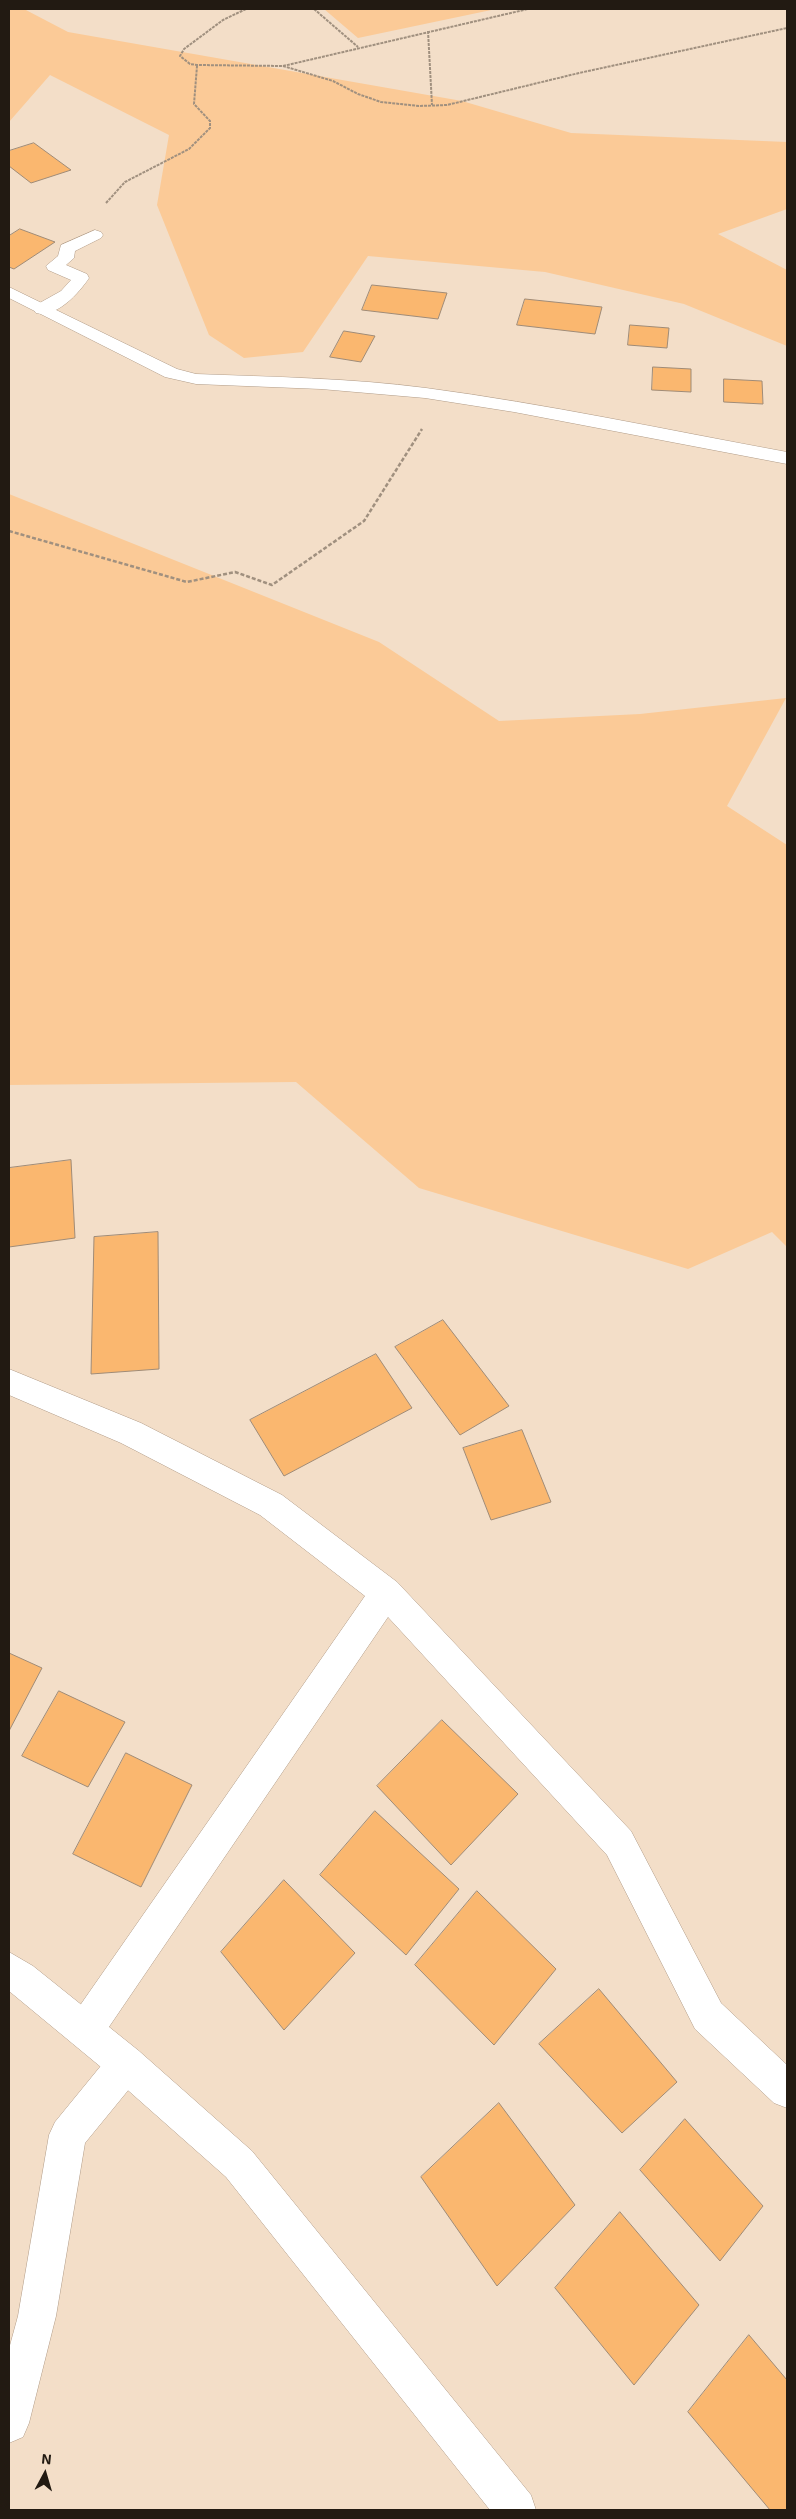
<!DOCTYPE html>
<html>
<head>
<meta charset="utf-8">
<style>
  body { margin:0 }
  #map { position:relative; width:796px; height:2519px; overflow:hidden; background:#f3dec8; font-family:"Exo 2",sans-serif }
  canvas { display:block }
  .frame { position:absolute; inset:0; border:10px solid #221a12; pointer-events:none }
  .north { position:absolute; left:20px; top:2449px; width:50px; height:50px; -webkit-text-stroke:4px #f3dec8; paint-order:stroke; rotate:6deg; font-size:14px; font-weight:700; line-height:20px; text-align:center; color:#221a12 }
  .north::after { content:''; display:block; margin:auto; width:18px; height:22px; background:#221a12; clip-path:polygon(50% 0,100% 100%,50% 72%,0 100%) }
</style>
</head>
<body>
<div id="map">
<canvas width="796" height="2519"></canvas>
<div class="frame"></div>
<div class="north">N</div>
</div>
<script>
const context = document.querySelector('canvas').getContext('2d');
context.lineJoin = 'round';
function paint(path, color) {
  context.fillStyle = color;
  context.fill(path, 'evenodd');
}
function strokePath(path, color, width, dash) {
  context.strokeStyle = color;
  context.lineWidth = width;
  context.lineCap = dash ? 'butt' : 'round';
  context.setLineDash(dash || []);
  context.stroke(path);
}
paint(new Path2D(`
  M9 9H24L68 32 462 101 571 133 787 142V209L718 234 787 270V346L684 304 545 272 368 256 303 352 244 358 209 335 157 205 169 135 50 75 9 122Z
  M324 9H496L358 38Z
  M9 494 379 642 499 721 640 714 786 698 727 806 787 845V1247L772 1232 688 1269 419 1188 296 1082 9 1085Z`), '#fbca97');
const building = new Path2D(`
  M34 143 71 170 31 183 9 166V151Z
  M20 229 55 242 14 269 9 267V236Z
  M372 285 447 293 438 319 362 310Z
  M525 299 602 307 595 334 517 325Z
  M630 325 669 328 667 348 628 345Z
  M344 331 375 336 361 362 330 357Z
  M653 367 691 369V392L652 390Z
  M724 379 762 381 763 404 724 402Z
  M71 1160 75 1238 9 1247V1168Z
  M158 1232 159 1369 91 1374 94 1237Z
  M443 1320 509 1406 460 1435 395 1347Z
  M376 1354 412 1408 284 1476 250 1420Z
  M522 1430 551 1502 491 1520 463 1448Z
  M9 1653 42 1668 9 1731Z
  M59 1691 125 1722 88 1787 22 1756Z
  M442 1720 518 1794 451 1865 377 1786Z
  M126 1753 192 1785 141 1887 73 1854Z
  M375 1811 459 1889 406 1955 320 1875Z
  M284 1880 355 1953 284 2030 221 1952Z
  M477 1891 556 1969 494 2045 415 1965Z
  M599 1989 677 2082 622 2133 539 2044Z
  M499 2103 575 2205 497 2286 421 2177Z
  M685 2119 763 2206 720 2261 640 2170Z
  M620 2212 699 2305 634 2385 555 2288Z
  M749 2335 787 2380V2510H770L688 2412Z`);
paint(building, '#fab76f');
strokePath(building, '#9f8b77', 1);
const service = new Path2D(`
  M95 230 101 232 103 235 101 238 75 251 74 258 66 265 87 274 89 278C79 293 57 318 36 313L33 309 36 305 61 291 71 280 48 270 46 266 58 256 61 245Z`);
const minor = new Path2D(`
  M9 287 177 369 196 374C273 377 350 378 426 388 547 404 667 430 787 452V464L514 412 425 398 321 389 196 384 165 377 9 298Z
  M9 1369 141 1423 282 1495 397 1582 631 1831 721 2003 787 2065V2108L774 2103 695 2029 607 1855 388 1617 98 2043 85 2048 72 2043 67 2030 72 2017 365 1596 260 1515 121 1443 9 1395Z
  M126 2046 139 2051 144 2064 139 2077 85 2143 56 2316 29 2423 23 2437 9 2443V2349L18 2316 49 2135 55 2122 113 2051Z`);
const tertiary = new Path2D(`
  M9 1952 33 1966 139 2051 252 2151 531 2495 536 2510H490L226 2177 113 2077 9 1991Z`);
strokePath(service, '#b09b87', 1);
strokePath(minor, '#b09b87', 1);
strokePath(tertiary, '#b09b87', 1);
strokePath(new Path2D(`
  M246 9 223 20 184 49 180 56 190 64 197 65 283 66 528 9
  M314 9 358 47
  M428 31 432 105
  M283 66 333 81 358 94 381 102 419 106 447 105 579 73 787 28
  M106 203 125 182 189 149 210 128V121L194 104 197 66`), '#a0907f', 2, [3, 1]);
strokePath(new Path2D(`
  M9 531 187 582 235 572 272 585 364 521 422 429`), '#a0907f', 2.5, [4, 2]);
paint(service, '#fff');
paint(minor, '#fff');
paint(tertiary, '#fff');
</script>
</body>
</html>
